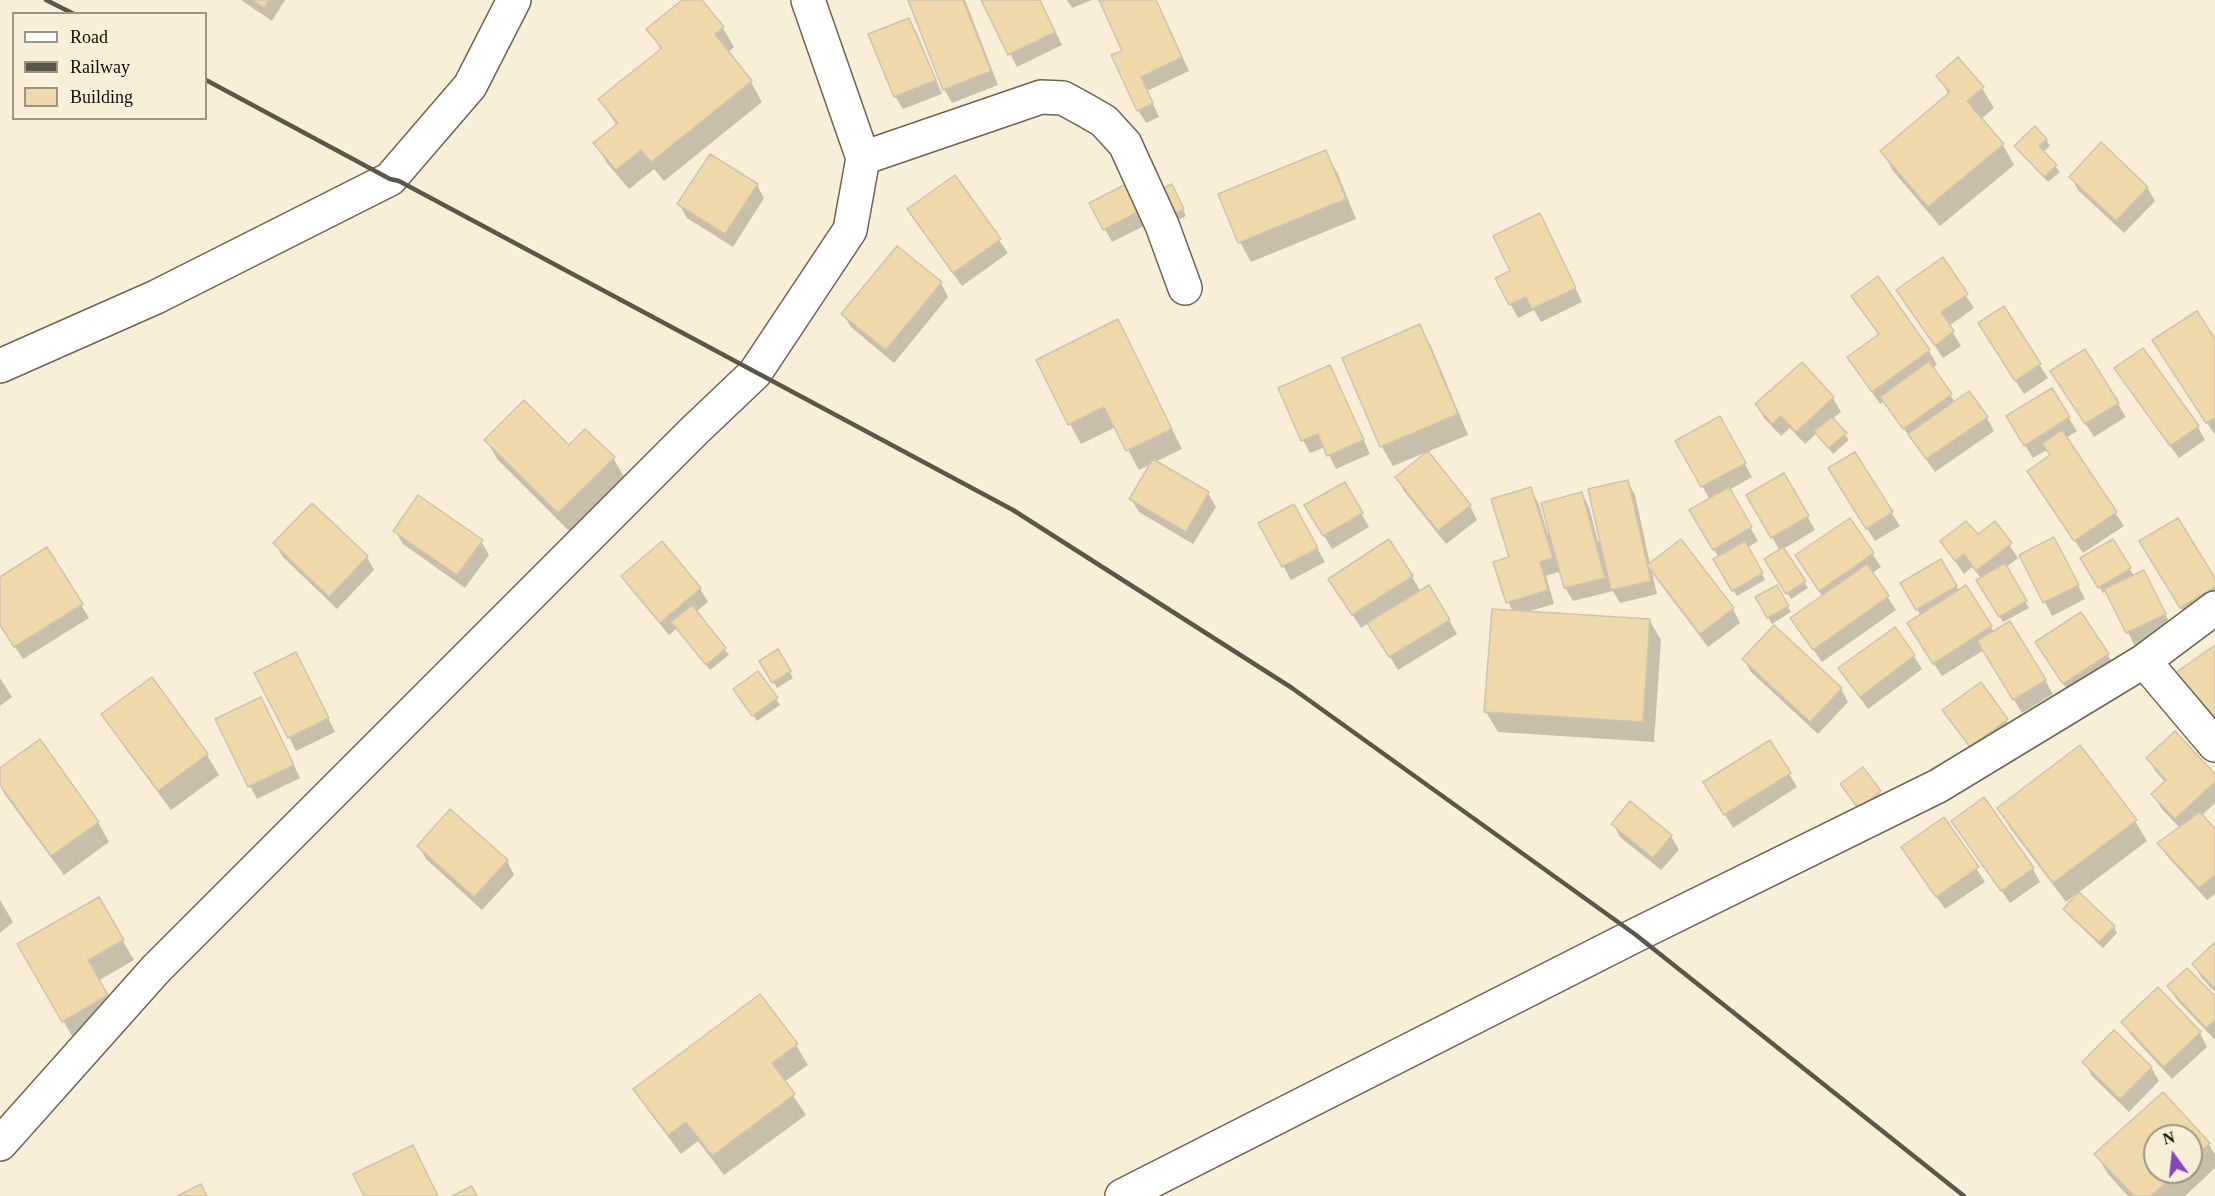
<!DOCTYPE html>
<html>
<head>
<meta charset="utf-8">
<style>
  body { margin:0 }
  #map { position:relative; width:2215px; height:1196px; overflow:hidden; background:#f9efd8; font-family:Georgia,serif }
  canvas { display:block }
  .legend { position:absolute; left:12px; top:12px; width:195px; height:108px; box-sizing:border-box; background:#f9efd8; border:2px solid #9c9584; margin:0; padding:8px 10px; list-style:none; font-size:18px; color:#110e07 }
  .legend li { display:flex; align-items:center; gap:12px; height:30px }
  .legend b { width:30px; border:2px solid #9c9584 }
  .north { position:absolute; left:2143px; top:1124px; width:60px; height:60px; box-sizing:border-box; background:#f9efd8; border:2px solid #9c9584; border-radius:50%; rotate:345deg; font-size:16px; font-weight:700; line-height:24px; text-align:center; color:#110e07 }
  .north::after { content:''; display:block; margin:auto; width:21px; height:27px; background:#8747bc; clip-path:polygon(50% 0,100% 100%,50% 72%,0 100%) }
</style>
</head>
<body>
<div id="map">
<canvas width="2215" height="1196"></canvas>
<ul class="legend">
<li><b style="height:8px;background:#fff"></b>Road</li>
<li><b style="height:8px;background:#5b564a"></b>Railway</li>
<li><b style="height:16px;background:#efd9aa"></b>Building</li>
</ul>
<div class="north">N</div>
</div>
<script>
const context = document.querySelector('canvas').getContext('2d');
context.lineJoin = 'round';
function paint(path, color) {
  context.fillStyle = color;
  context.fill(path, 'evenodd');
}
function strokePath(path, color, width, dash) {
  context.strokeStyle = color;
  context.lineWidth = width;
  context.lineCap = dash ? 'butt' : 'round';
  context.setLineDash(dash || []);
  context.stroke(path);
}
paint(new Path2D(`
  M241 0H285L272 21Z
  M685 0H700L723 28 734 47 727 53 751 82 762 102 664 181 654 169 629 189 607 163 595 143 617 126 600 100 661 50 648 29Z
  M909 0H965L998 85 952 103 944 89Z
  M983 0H1040L1062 45 1017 67Z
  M1067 0H1092L1072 8Z
  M1101 0H1156L1189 71 1147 91 1159 117 1146 123 1138 110 1124 51Z
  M909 19 917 33 942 94 903 109 895 96Z
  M1938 76 1982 88 1994 108 1981 119 2003 145 2014 165 1940 226 1893 171 1882 151 1949 95Z
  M2046 139 2050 146 2043 152 2060 172 2048 182 2016 146Z
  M1325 152 1337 172 1356 219 1251 262 1240 242Z
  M954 177 1008 253 962 286 917 222Z
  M2071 177 2147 187 2155 201 2124 233 2078 190Z
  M1133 182 1154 221 1112 242 1105 229Z
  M757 185 764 198 733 247 687 218 679 204Z
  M1175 192 1186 216 1171 223Z
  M1547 229 1582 302 1541 322 1534 310 1518 318 1497 279 1512 271Z
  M1942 259 1974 308 1949 326 1961 346 1943 358 1906 303Z
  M1878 278 1929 351 1937 365 1932 368 1955 402 1987 418 1994 431 1935 472 1884 401 1880 404 1849 357 1879 336 1853 296Z
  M941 283 948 297 894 363 851 327 843 314Z
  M2003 308 2048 378 2024 394 1987 337Z
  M1117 321 1182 449 1155 462 1208 493 1216 507 1193 544 1139 512 1131 499 1152 464 1139 470 1116 427 1081 444 1070 424Z
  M1420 326 1431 346 1468 435 1393 466 1382 447 1344 358Z
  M2215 341V435L2162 353Z
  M1802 364 1833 398 1841 412 1832 419 1849 440 1833 454 1817 433 1805 444 1790 428 1781 436 1764 418 1757 405Z
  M1330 367 1370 454 1336 469 1325 447 1310 453 1303 440Z
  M2124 382 2198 427 2205 440 2179 458Z
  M2060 384 2118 404 2126 417 2094 437Z
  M2051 390 2077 431 2066 438 2124 526 2083 553 2036 484 2051 456 2047 450 2033 458 2016 430Z
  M1719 418 1752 477 1729 490 1758 541 1747 548 1765 580 1737 596 1715 560 1719 558 1691 510 1710 500 1677 441Z
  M486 440 569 447 613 458 625 478 570 532 498 460Z
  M1428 453 1470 506 1477 520 1446 544 1404 491 1397 477Z
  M1854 454 1900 526 1875 541 1838 482Z
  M1784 475 1815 530 1783 549 1808 588 1791 599 1769 566 1780 551 1748 495Z
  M1628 482 1635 495 1650 564 1681 541 1733 609 1740 623 1708 647 1652 573 1657 594 1620 603 1613 591 1573 601 1565 587 1561 571 1546 576 1554 604 1526 612 1649 620 1661 640 1654 742 1498 732 1486 712 1513 612 1508 602 1511 558 1530 488 1538 502 1548 534 1582 493 1589 507 1598 542 1601 541Z
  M1344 484 1369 527 1332 549 1306 506Z
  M1293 506 1325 562 1291 580 1260 524Z
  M1850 520 1881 567 1872 573 1896 610 1822 662 1792 619 1823 597 1805 569Z
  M1994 523 2018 558 2005 568 2029 608 2003 622 1978 581 1982 579 1972 567 1964 574 1941 541 1977 537Z
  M395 531 481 541 489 555 465 588 403 544Z
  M2113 541 2134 576 2151 585 2172 628 2135 646 2107 591 2103 593 2082 559Z
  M661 543 700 589 708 602 696 612 729 655 710 670 677 628 669 635 631 589 623 576Z
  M275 544 367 557 374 570 337 609 283 557Z
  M2061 552 2085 599 2052 616 2021 555Z
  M2149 555 2215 581V605L2189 621Z
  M1941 561 1959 591 1965 587 1994 632 2045 680 2053 694 2022 713 1984 650 1942 676 1916 637 1921 616 1902 583Z
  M1412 577 1421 592 1449 620 1457 634 1398 670 1369 623 1361 628 1338 592Z
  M0 579 81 605 89 618 23 659 0 624Z
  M1776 587 1791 612 1772 624 1757 598Z
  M2081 614 2116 668 2072 697 2045 656Z
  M777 651 793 678 777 688 761 662Z
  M1914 656 1922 669 1868 709 1840 669Z
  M1744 659 1841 689 1848 702 1818 734 1751 672Z
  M303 667 335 732 296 751 289 737Z
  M0 678 12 697 0 706Z
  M152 679 207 755 219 775 171 810 115 734 103 714Z
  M1981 684 2015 733 1979 759 1944 710Z
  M738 695 776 699 780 705 757 721Z
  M268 712 300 778 257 799 250 786Z
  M1770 742 1797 787 1733 828 1713 795Z
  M2148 759 2215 776V803L2201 816 2215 832V894L2207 900 2167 856 2159 843 2180 828 2161 808 2153 794 2166 783 2156 772Z
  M1863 769 1884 798 1863 814Z
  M0 770 98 822 109 842 64 875 5 795 0 785Z
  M1630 803 1671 836 1679 850 1661 870 1620 837 1613 824Z
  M1999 808 2135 821 2147 841 2066 902 2010 828Z
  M1944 820 1985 882 1945 909 1911 861Z
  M1953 821 2033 869 2040 882 2010 903Z
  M419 846 507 861 514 875 482 910 426 859Z
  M98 899 134 960 98 981 119 1016 75 1041 19 945Z
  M0 900 13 922 0 933Z
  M2065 910 2114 927 2117 933 2103 948 2069 916Z
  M2215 944V992L2201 977 2194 964Z
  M2169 987 2215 998V1040L2177 1000Z
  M2123 1022 2200 1033 2207 1047 2172 1079 2131 1035Z
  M796 1045 808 1065 784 1082 806 1115 724 1175 698 1141 681 1154 647 1109 635 1089Z
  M2084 1062 2151 1067 2159 1081 2129 1112 2092 1076Z
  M2163 1094 2209 1144 2215 1155V1168L2185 1196H2128L2108 1174 2096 1154ZM2155 1136H2191V1172H2155Z`), '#0003');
const building = new Path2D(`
  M252 0H269L264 8Z
  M682 0H702L724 27 715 34 752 81 651 162 641 150 616 170 593 143 618 123 598 99 662 48 646 29Z
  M908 0H963L991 71 943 90Z
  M981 0H1040L1055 32 1008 55Z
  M1099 0H1156L1182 57 1141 77 1153 103 1137 111 1111 55 1122 51Z
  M909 18 936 80 894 97 868 34Z
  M1958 57 1984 87 1967 101 2004 144 1928 207 1880 151 1950 92 1936 76Z
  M2035 126 2047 139 2039 146 2057 165 2044 177 2014 146Z
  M2101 142 2148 187 2116 221 2069 177Z
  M1326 150 1346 199 1238 243 1218 194Z
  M710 154 758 184 725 234 677 204Z
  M955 175 1001 239 953 273 907 209Z
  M1134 180 1148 207 1103 230 1089 203Z
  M1172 184 1184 209 1166 218 1154 193Z
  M1540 213 1576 288 1532 309 1526 297 1509 305 1495 278 1510 271 1493 236Z
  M897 246 942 282 886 350 841 314Z
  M1943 257 1968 294 1941 312 1954 331 1935 346 1896 290Z
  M1878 276 1930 350 1872 392 1847 357 1879 334 1851 296Z
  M2004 306 2041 364 2015 381 1978 323Z
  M2197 311 2215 339V418L2206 423 2152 340Z
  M1118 319 1172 429 1126 451 1104 407 1068 425 1036 360Z
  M1420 324 1458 414 1380 447 1342 358Z
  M2143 348 2199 426 2170 446 2114 368Z
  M2085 349 2119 403 2085 424 2050 371Z
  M1929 361 1952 394 1903 429 1880 397Z
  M1802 362 1834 397 1796 432 1781 416 1772 424 1755 404Z
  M1330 365 1364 440 1327 456 1318 434 1301 441 1278 388Z
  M2052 388 2070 417 2024 446 2006 416Z
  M1969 391 1988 417 1926 459 1908 434Z
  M524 400 569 445 585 429 615 457 558 513 484 440Z
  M1720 416 1746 463 1701 487 1675 441Z
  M1832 417 1847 433 1828 448 1814 431Z
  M2062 430 2117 512 2074 541 2027 471 2050 455 2042 444Z
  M1428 451 1471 505 1438 531 1395 477Z
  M1855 452 1893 512 1866 529 1828 468Z
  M1153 459 1209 492 1186 532 1129 499Z
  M1784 473 1809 516 1771 538 1746 495Z
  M1628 480 1651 581 1611 590 1588 489Z
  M1345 482 1363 513 1323 536 1304 505Z
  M1531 487 1553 558 1540 562 1548 590 1506 603 1493 562 1509 557 1491 499Z
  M1729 487 1752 527 1713 550 1689 510Z
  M1582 492 1605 578 1564 588 1541 503Z
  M418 495 483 540 457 575 393 531Z
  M312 503 368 556 329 597 273 543Z
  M1294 504 1318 548 1282 567 1258 523Z
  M1850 518 1874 553 1819 591 1795 555Z
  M2178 518 2215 578V587L2180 608 2139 541Z
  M1966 521 1978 534 1995 521 2012 543 1976 571 1964 554 1955 561 1940 541Z
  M2054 537 2079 585 2043 603 2019 555Z
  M1389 539 1413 576 1352 615 1328 579Z
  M1681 539 1734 608 1700 634 1647 565Z
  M2113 539 2131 568 2098 588 2080 558Z
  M662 541 701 588 660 623 621 576Z
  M1745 541 1763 573 1732 591 1713 559Z
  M47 547 83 604 14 647 0 625V577Z
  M1783 547 1806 581 1786 594 1764 559Z
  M1941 559 1957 586 1916 610 1900 583Z
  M2005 563 2027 601 1999 617 1976 580Z
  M1867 564 1889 596 1813 650 1790 618Z
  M2144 570 2166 614 2126 633 2104 589Z
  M1429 585 1450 620 1389 657 1367 623Z
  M1777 585 1789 606 1767 618 1755 597Z
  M1966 585 1992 626 1933 664 1907 623Z
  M692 605 726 648 706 665 671 622Z
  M1492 609 1650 619 1643 722 1484 712Z
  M2081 612 2109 654 2063 684 2035 642Z
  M2010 621 2046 680 2013 700 1977 641Z
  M1774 625 1842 688 1810 722 1742 659Z
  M1895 627 1915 655 1860 697 1838 668Z
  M2215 645V730L2175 673Z
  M778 649 791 671 772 683 759 661Z
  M296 652 329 718 288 738 254 673Z
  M758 671 778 698 752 716 733 689Z
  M152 677 208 754 158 791 101 714Z
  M1981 682 2008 719 1970 747 1942 710Z
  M261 697 294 765 248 787 215 719Z
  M2175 731 2215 774V782L2175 819 2151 794 2166 780 2146 758Z
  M40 739 99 822 51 856 0 785V768Z
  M1770 740 1791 773 1724 815 1703 782Z
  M2080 745 2137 820 2053 883 1997 808Z
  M1863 767 1881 791 1859 809 1840 784Z
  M1984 797 2034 868 2001 891 1951 821Z
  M1630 801 1672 835 1653 858 1611 824Z
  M450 809 508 860 474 897 417 846Z
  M2200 812 2215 829V875L2199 888 2157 843Z
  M1944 817 1979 867 1936 897 1901 847Z
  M2079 892 2115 926 2099 942 2063 909Z
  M99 897 124 940 88 960 108 995 62 1022 17 944Z
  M2215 942V989L2192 964Z
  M2187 968 2215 996V1020L2206 1028 2167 986Z
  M2158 987 2201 1032 2164 1067 2121 1022Z
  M760 994 798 1044 772 1063 795 1094 712 1156 686 1122 668 1135 633 1089Z
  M2114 1030 2152 1067 2120 1099 2082 1062Z
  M2163 1092 2210 1143 2191 1160V1136H2155V1172H2178L2151 1196H2134L2094 1154Z
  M413 1145 438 1196H364L353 1174Z
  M201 1184 207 1196H177Z
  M472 1186 477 1196H452Z`);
paint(building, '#efd9aa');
strokePath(building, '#cec4ae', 1.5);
const street = new Path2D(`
  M863 158 1041 97 1063 98 1085 110 1104 121 1125 144 1162 225 1185 288
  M0 366 156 297 390 179 470 86 514 0
  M2144 661 2215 745
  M0 1144 156 969 694 431 755 373 850 230 863 158 808 0
  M1122 1196 1636 935 1938 786 2144 661 2215 608`);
strokePath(street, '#6e6551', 36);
strokePath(street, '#fff', 33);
strokePath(new Path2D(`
  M46 0 74 14
  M206 80 390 179 399 181 1013 510 1292 688 1636 935 1964 1196`), '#5b564a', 4.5);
</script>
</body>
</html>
